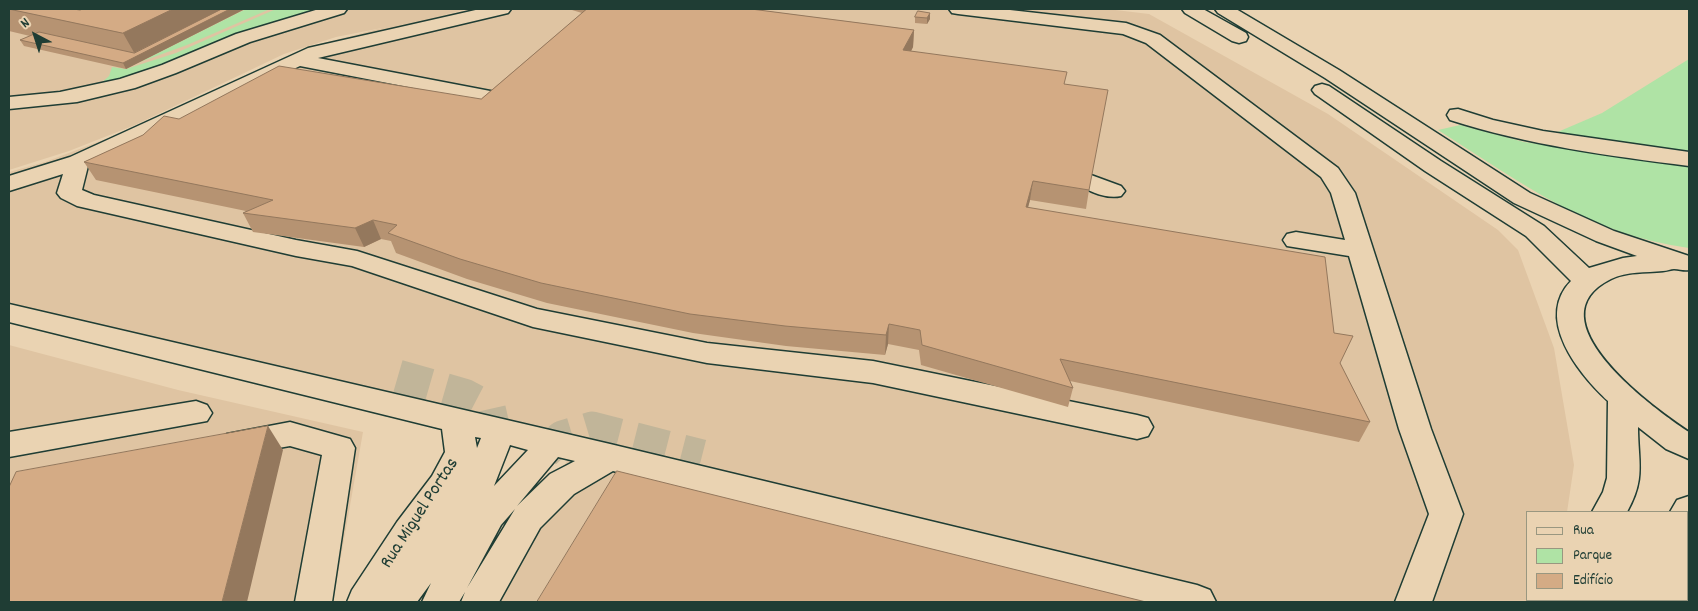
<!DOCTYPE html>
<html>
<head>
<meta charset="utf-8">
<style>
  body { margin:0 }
  #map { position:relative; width:1698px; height:611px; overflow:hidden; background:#ead3b2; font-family:Dekko,sans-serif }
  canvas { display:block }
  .frame { position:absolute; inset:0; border:10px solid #1f3d34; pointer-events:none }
  .legend { position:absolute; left:1526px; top:511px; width:162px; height:90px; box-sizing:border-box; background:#ead3b2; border:1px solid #999780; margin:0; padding:6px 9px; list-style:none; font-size:15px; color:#1f3d34 }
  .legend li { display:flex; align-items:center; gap:10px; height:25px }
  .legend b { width:25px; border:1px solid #999780 }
  .north { position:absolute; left:10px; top:10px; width:50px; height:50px; -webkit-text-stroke:4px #ead3b2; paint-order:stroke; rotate:320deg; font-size:14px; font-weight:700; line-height:20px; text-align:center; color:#1f3d34 }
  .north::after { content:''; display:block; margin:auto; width:18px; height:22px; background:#1f3d34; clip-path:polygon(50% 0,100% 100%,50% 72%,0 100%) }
</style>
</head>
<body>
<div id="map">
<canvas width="1698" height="611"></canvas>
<div class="frame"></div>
<ul class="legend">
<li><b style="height:6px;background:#ead3b2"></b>Rua</li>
<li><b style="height:14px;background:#afe3a5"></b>Parque</li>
<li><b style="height:14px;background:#d4ab85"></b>Edifício</li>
</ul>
<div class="north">N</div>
</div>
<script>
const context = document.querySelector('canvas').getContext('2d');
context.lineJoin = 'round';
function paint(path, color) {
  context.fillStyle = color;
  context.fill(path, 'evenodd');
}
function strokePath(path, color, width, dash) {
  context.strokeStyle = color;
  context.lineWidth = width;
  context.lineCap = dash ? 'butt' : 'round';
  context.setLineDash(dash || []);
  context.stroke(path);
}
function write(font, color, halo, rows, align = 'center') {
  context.font = font + ' Dekko,sans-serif';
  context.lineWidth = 4;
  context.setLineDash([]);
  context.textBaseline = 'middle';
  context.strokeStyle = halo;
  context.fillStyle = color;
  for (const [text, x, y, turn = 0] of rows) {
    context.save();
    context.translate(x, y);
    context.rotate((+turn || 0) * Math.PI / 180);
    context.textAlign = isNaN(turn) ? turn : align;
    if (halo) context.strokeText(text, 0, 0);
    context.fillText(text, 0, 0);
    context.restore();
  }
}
paint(new Path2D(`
  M9 9H469L438 16 473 9H1107L1149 14 1328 114 1498 230 1518 250 1554 348 1574 465 1567 512H1527V600H1555V602H494L569 457 9 320V172L45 162 135 128 308 47 382 28 336 37 284 54 135 125 69 151 9 170Z
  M9 345 178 390 363 432 333 602H9Z`), '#dfc4a2');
paint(new Path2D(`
  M246 9H270L187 45 140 62Z
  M276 9H326L295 17 166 65 98 86 109 76 112 67 126 69 176 53Z
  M1689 59V154L1553 134 1602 113Z
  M1460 125 1524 142 1689 165V248C1590 235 1520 182 1438 130Z`), '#afe3a5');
strokePath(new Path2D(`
  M398 376 464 395 489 408 496 439
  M545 452 562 437 592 428 702 456`), '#c1b599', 33, [33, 16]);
const minor = new Path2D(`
  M319 9H347L344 13 250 42 176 73 135 88 77 102 9 109V97L60 92 120 79 162 65 236 34Z
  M480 9H511L508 13 318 58 506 94 513 96 516 100 513 104 506 106 300 66 88 166 82 190 94 195 296 240 357 251 537 309 707 343 873 361 1137 415 1148 418 1153 427 1148 436 1137 439 873 383 707 363 533 327 352 266 296 256 77 206 61 198 57 193 63 174 9 191V176L70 157 308 48Z
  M949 9H1001L1126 23 1160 35 1338 168 1355 193 1431 429 1463 514 1432 602H1395L1429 514 1399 429 1349 256 1287 246 1283 240 1287 234 1296 232 1345 240 1331 193 1321 177 1146 43 1123 34 958 14 952 13Z
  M1458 109 1493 120 1543 131 1689 152V166C1609 156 1528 145 1450 120L1447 115 1450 110Z
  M1091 175 1121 186 1125 191 1121 196C1109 199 1087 193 1079 182L1083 177Z
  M9 304 610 444 1197 585 1210 590 1216 602H1132L613 471 574 494 540 528 499 602H461L465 592 459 602H422L431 583 417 602H347L352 590 397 522 432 476 445 452 442 429 9 322ZM475 437 481 438 477 448ZM510 445 528 450 494 486ZM558 457 575 461 550 474 517 506ZM515 509 467 588 501 525Z
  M196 401 207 405 212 413 207 421 9 457V432Z
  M290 422 350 439 355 448 332 602H295L322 455 290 446 238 455 227 452 222 443 227 434Z`);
const major = new Path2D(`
  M1182 9H1203L1246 33 1248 37 1246 41 1239 43 1232 41 1185 13Z
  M1215 9H1236L1339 70 1530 193 1614 231 1689 256V270C1683 271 1680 269 1674 269 1671 269 1667 271 1663 271 1646 273 1627 271 1611 279 1530 319 1653 408 1689 432V459L1666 449 1638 427C1638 463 1646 478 1627 512H1592L1603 492 1607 478 1608 401C1579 374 1534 319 1571 281L1526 236 1425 171 1315 94 1312 90 1315 86 1322 84 1329 86 1441 161 1544 226 1589 268 1623 258 1637 256 1596 241 1514 203 1325 78 1218 13Z
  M1689 496V527H1687V512H1670L1677 500Z
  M1550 600H1588L1587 602H1550Z
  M1621 600H1659L1658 602H1621Z`);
strokePath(minor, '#1f3d34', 3);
strokePath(major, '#1f3d34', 3);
paint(minor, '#ead3b2');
paint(major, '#ead3b2');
paint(new Path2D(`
  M9 9H245L126 69 24 46 20 40 30 36 9 31Z
  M572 9H751L914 30 913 47 911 51 1065 84 1089 190 1086 209 1030 200 1028 207 1334 333 1340 363 1370 422 1359 442 1070 381 1073 388 1068 407 921 365 919 350 888 344 885 355 786 346 693 333 547 303 467 279 396 253 391 241 381 239 364 247 253 232 243 213 246 211 96 180 84 162 179 119 481 99 582 13 572 10Z
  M930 13V19L927 24 915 23V17Z`), '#b69372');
paint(new Path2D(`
  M173 9H245L126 69 123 63 136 56 123 33Z
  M930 13V19L927 24V18Z
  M914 30 913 47 903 67V50Z
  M1033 181 1030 200 1023 226 1026 207Z
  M373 220 381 239 364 247 355 228Z
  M889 324 888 344 885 355 886 335Z
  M268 426 283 450 247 602H222Z`), '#94785d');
const building = new Path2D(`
  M9 9H73L80 10 83 9H173L123 33Z
  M222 9H230L123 63 20 40 39 32 134 53Z
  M587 9H751L914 30 903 50 1067 72 1064 84 1108 90 1089 190 1033 181 1026 207 1325 257 1334 333 1353 336 1340 363 1370 422 1060 359 1073 388 922 345 920 330 889 324 886 335 785 326 690 314 541 283 460 259 388 233 397 225 373 220 355 228 243 213 273 200 84 162 143 135 164 116 179 119 279 66 481 99Z
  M918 11 930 13 927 18 915 17Z
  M268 426 222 602H9V487L16 472Z
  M617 471 1146 602H537Z`);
paint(building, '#d4ab85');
strokePath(building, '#94785d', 1);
write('19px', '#1f3d34', '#ead3b2', [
  ["Rua Miguel Portas",421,514,-57]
]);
</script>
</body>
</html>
